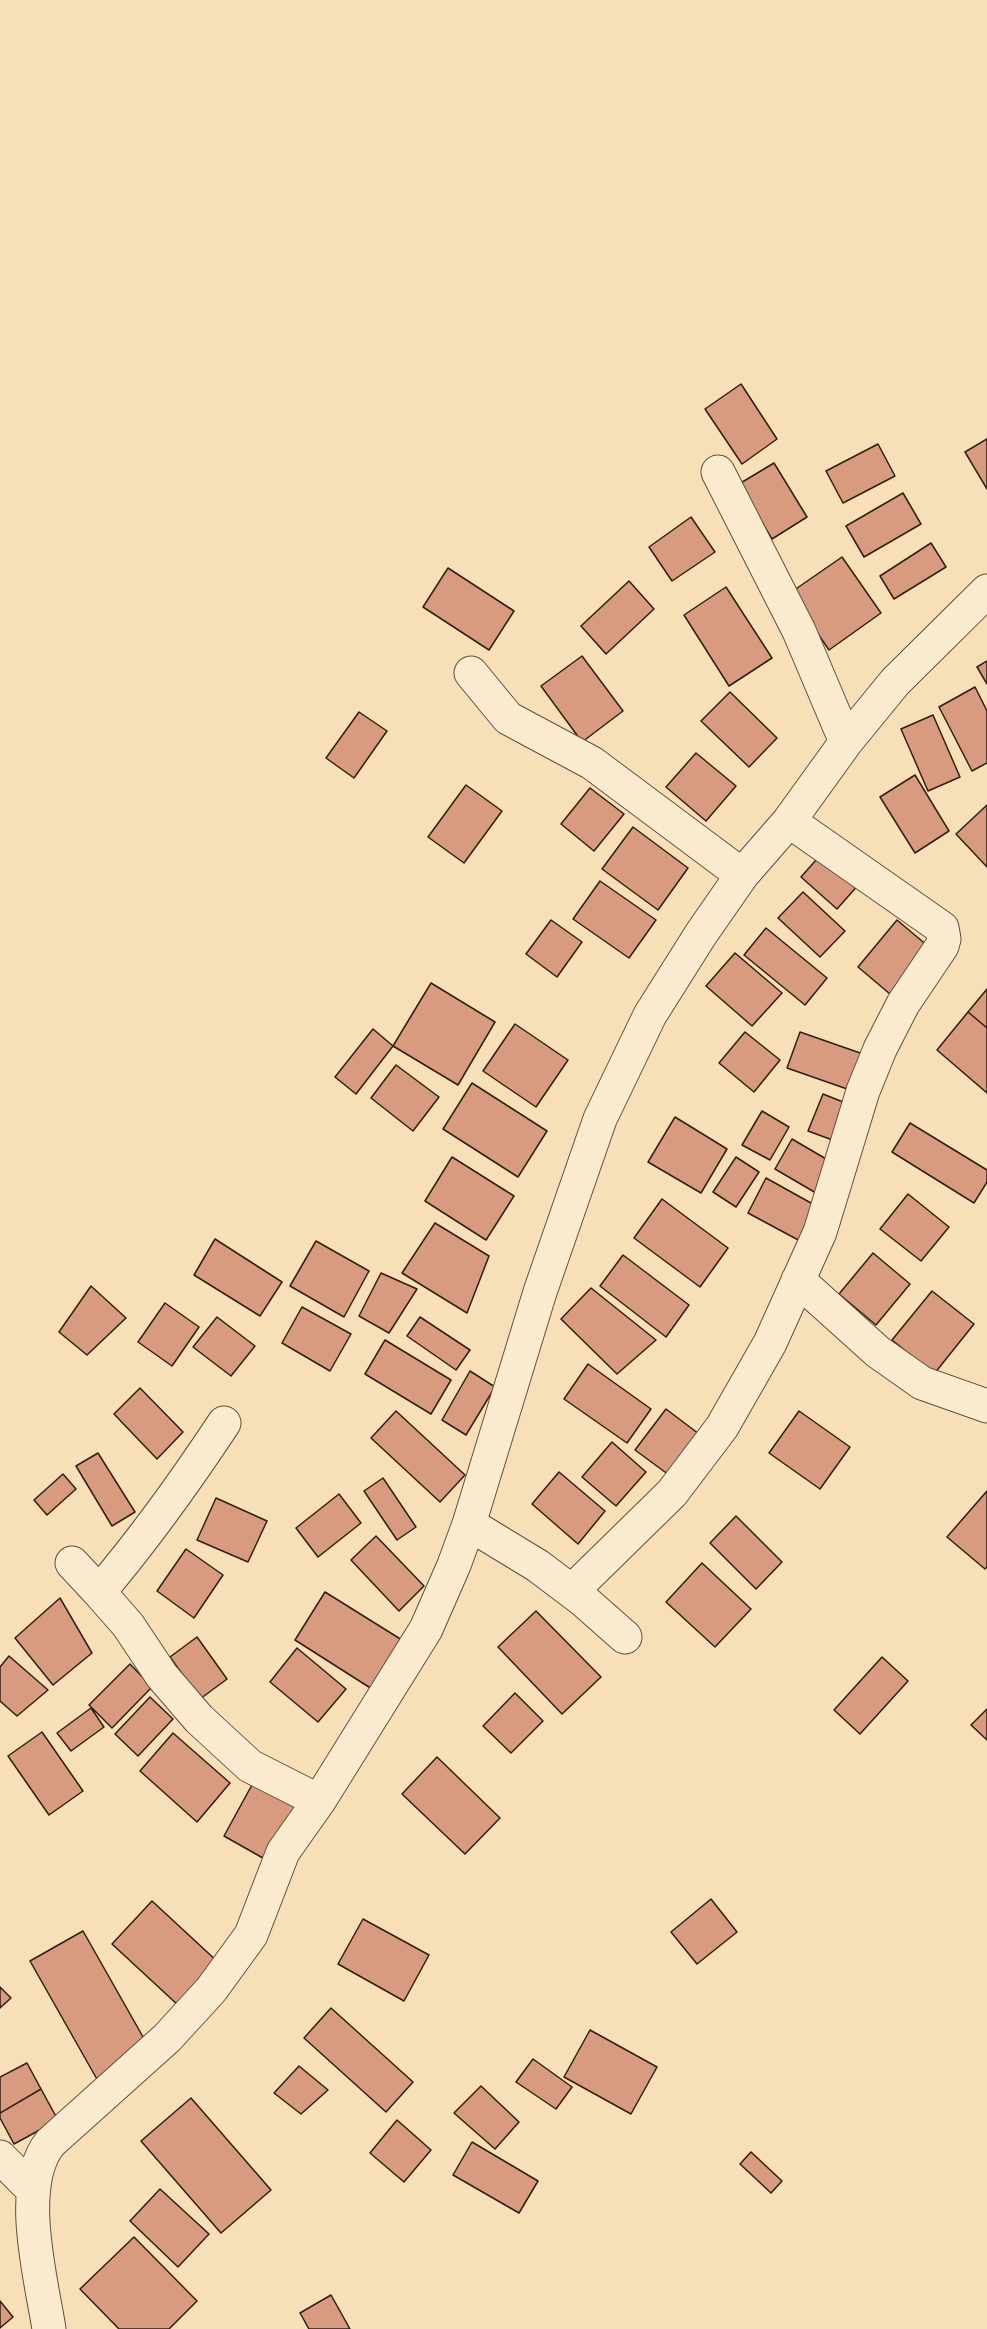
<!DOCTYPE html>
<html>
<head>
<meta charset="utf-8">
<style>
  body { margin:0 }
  canvas { display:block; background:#f7e0b7 }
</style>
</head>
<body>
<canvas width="987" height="2329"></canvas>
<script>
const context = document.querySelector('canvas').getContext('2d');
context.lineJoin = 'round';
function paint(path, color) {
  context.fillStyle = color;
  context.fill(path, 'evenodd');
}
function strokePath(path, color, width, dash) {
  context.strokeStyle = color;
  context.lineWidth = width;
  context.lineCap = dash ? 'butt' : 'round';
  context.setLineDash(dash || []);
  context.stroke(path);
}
const building = new Path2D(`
  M741 384 777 439 742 464 705 409Z
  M987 439V489L965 452Z
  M878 444 895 476 843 503 826 471Z
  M774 463 807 517 772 539 739 484Z
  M903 493 921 524 864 557 846 526Z
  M691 517 715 552 672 581 649 547Z
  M931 543 946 567 894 599 880 576Z
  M842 557 881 613 829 650 790 593Z
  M448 568 514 611 489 650 423 607Z
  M629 581 654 609 606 654 581 626Z
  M726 587 772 658 729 686 684 615Z
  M582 656 623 711 582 742 541 686Z
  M987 661V684L977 667Z
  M975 687 987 711V763L972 771 939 707Z
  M730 692 777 738 749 767 701 721Z
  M359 712 387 731 354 778 326 758Z
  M933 715 960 777 928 791 901 729Z
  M696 753 736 786 706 821 666 787Z
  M915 775 949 831 915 853 880 797Z
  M466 785 502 811 464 863 428 837Z
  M590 788 624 814 594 851 561 824Z
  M987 805V867L956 834Z
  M633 827 688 868 658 910 602 869Z
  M824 851 860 883 837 909 801 877Z
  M600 881 656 920 629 958 573 919Z
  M803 892 845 931 820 957 778 918Z
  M551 920 582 942 557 977 526 954Z
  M897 920 929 947 890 994 858 967Z
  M766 928 827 978 805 1005 744 955Z
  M735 953 782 993 752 1026 706 986Z
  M431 983 495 1022 458 1085 393 1046Z
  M987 989V1028L968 1012Z
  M968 1012 987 1028V1093L937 1050Z
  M515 1024 568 1060 536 1107 483 1071Z
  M373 1029 393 1046 356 1094 335 1077Z
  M745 1032 780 1060 754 1092 719 1063Z
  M800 1032 863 1054 850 1090 787 1068Z
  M396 1065 439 1097 413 1131 371 1098Z
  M472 1083 547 1131 518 1177 443 1129Z
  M823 1094 853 1106 838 1142 808 1131Z
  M762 1111 789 1127 770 1160 742 1145Z
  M675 1117 727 1149 701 1193 648 1162Z
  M910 1123 987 1170V1182L974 1203 892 1152Z
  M792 1139 833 1163 816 1193 775 1169Z
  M452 1157 514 1196 486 1240 425 1201Z
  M736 1157 759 1172 736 1207 713 1192Z
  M766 1178 820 1208 802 1242 748 1213Z
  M908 1194 949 1227 921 1261 880 1229Z
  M662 1199 728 1248 700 1287 634 1238Z
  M435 1223 489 1256 467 1313 402 1273Z
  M215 1239 282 1282 260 1316 194 1275Z
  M316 1241 369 1271 344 1317 290 1286Z
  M873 1253 910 1284 876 1325 839 1294Z
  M623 1255 689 1305 666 1337 600 1286Z
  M381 1273 417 1289 389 1333 359 1316Z
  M91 1286 126 1318 87 1355 59 1332Z
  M591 1288 656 1340 617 1374 561 1319Z
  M932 1291 974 1324 934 1374 892 1340Z
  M165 1303 199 1327 172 1366 138 1342Z
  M302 1307 351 1334 330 1371 282 1343Z
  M217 1317 255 1346 231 1376 193 1347Z
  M420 1317 470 1350 456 1370 407 1336Z
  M385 1340 451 1380 431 1414 365 1374Z
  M588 1364 651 1409 627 1443 564 1399Z
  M470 1371 495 1387 466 1435 442 1420Z
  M140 1388 183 1432 157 1459 114 1414Z
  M666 1409 699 1434 669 1475 635 1450Z
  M396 1411 465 1475 440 1502 371 1438Z
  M799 1411 850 1447 820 1489 769 1453Z
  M612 1442 646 1472 616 1506 582 1477Z
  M98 1453 135 1512 112 1526 76 1466Z
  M559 1472 605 1511 578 1544 532 1504Z
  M63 1474 76 1489 47 1515 34 1500Z
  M383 1478 416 1527 397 1540 364 1491Z
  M987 1491V1567L985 1569 947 1537Z
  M339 1494 361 1523 318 1557 296 1528Z
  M216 1498 267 1521 248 1562 197 1540Z
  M736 1516 782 1562 756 1589 710 1543Z
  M376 1536 424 1586 399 1611 351 1560Z
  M186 1549 223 1575 194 1618 157 1591Z
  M702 1563 751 1609 715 1647 666 1602Z
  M325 1592 402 1640 372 1689 295 1640Z
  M60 1598 92 1653 53 1685 15 1638Z
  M536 1611 601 1677 562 1714 498 1647Z
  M197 1637 227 1679 200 1699 170 1657Z
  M297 1648 346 1689 318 1722 270 1682Z
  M9 1656 48 1690 17 1716 0 1701V1667Z
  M882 1657 908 1681 860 1734 834 1710Z
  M130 1664 152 1687 112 1728 89 1705Z
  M515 1693 543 1721 511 1753 483 1726Z
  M150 1697 173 1719 138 1756 115 1734Z
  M91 1708 104 1727 71 1751 57 1733Z
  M987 1709V1740L971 1725Z
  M42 1732 83 1791 49 1815 8 1756Z
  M173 1733 230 1783 197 1822 140 1771Z
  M437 1757 500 1818 465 1854 402 1794Z
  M253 1783 300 1810 270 1862 224 1836Z
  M711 1899 737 1932 697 1964 671 1932Z
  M152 1901 219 1963 179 2006 112 1944Z
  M363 1919 429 1955 404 2001 338 1964Z
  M83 1931 151 2051 98 2081 30 1961Z
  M0 1987 11 1998 0 2008Z
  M331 2008 413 2082 386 2112 304 2038Z
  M590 2030 657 2067 631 2114 564 2077Z
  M533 2059 572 2087 556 2109 516 2082Z
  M27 2063 41 2089 0 2113V2077Z
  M299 2066 328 2090 301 2114 274 2093Z
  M481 2086 519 2122 495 2149 454 2113Z
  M41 2089 58 2120 14 2144 0 2118V2113Z
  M191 2098 271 2190 221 2233 141 2141Z
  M397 2120 431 2150 404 2182 370 2153Z
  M472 2142 538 2181 519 2213 453 2175Z
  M751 2152 782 2181 771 2193 740 2164Z
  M160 2189 209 2234 178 2267 130 2221Z
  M134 2237 197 2301 169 2329H119L80 2289Z
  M331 2295 350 2329H309L300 2313Z
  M0 2301 13 2317 0 2328Z`);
paint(building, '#d99b7f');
strokePath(building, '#301e15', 1.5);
const minor = new Path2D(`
  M718 472 799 631 846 742
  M471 673 508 718 592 763 742 875
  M798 1280 878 1352 922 1383 987 1406
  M224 1423C185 1482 145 1538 99 1592L128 1625 162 1676 199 1719 250 1766 319 1801
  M469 1524 538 1566 583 1600 625 1637
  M72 1563 99 1592
  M572 1591 672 1493 722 1427 770 1343 820 1232 863 1091 880 1049 903 1004 942 946 944 939 942 928 789 821
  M0 2157 32 2189
  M49 2329C41 2278 16 2186 50 2143L167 2038 211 1990 251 1935 283 1852 319 1801 426 1629 454 1565 469 1524 540 1292 600 1119 650 1015 701 934 742 875 789 821 846 742 895 682 987 591`);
strokePath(minor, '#624e3e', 35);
strokePath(minor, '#faebd0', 33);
</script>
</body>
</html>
